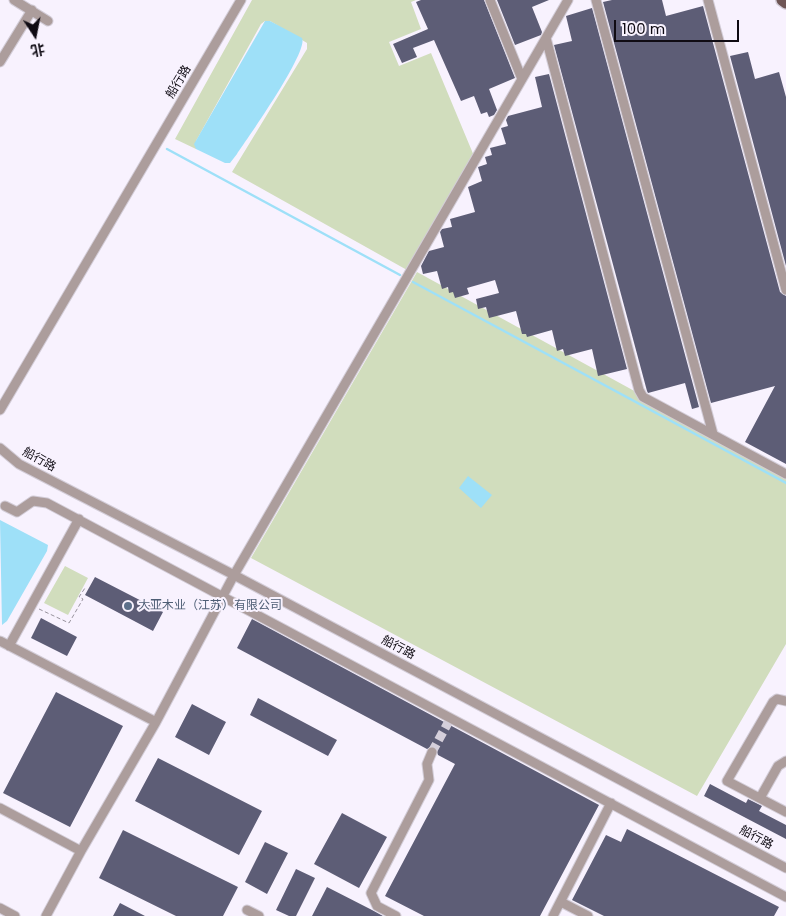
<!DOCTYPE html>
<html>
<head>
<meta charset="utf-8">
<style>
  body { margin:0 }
  #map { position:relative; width:786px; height:916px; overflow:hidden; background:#f8f2fe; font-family:Poppins,"Noto Sans SC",sans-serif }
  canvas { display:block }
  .north { position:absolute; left:10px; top:10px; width:50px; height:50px; -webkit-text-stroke:4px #f8f2fe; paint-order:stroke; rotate:169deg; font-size:14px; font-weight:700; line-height:20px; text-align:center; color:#0f0b13 }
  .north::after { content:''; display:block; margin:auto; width:18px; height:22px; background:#0f0b13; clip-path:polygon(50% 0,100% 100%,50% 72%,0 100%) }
  .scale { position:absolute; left:614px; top:20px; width:125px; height:22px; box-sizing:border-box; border:2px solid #0f0b13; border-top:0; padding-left:6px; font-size:15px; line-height:18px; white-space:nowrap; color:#0f0b13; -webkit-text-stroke:4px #f8f2fe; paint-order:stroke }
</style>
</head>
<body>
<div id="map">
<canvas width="786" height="916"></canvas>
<div class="north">北</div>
<div class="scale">100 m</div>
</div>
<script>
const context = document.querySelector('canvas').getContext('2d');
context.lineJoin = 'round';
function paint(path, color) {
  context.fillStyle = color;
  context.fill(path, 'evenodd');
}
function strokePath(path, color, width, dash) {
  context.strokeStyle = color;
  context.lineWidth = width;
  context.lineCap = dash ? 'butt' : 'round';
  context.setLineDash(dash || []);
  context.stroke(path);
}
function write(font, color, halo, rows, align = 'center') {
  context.font = font + ' Poppins,"Noto Sans SC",sans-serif';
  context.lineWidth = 4;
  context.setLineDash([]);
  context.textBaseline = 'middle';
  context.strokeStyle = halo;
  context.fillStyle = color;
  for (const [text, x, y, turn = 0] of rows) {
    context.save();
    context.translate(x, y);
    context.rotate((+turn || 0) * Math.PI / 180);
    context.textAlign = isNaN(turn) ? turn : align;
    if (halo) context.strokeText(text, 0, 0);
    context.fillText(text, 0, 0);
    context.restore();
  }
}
paint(new Path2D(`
  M252 0H416L411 2 421 29 389 42 399 66 431 53 474 156 407 270 232 172 307 49V43L270 21H265L261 24 196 141V149L175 139Z
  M417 272 786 474V644L697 796 251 558Z
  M65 566 88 578 68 615 44 603Z`), '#d1ddbd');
paint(new Path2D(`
  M265 21H270L302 38C309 51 248 138 237 154L230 163H225L196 149 194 144Z
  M468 476 492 495 481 508 459 488Z
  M0 520 48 545 47 551 7 621 2 625Z`), '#9ee0f8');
strokePath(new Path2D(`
  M167 149 400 275
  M413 282 786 483`), '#9ee0f8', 2.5);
paint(new Path2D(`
  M421 0H484L515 78 489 89 497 110 494 115 489 117 487 112 481 114 474 96 461 101 434 40 413 48 417 57 402 63 393 44 428 29 416 2Z
  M497 0H549L532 7 542 32 541 35 515 45Z
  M612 0H662L666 16 703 6 780 292 786 296V464L745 442 775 386 711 403 603 2Z
  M592 8 699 407 692 409 685 383 648 393 647 391 554 45 572 41 566 16Z
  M748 52 755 79 779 72 786 97V266L730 56Z
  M549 74 627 369 598 376 592 349 565 356 563 349 557 351 552 330 527 337 526 334H522L516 311 489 318 486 307 478 309 476 299 499 293 495 280 467 288 469 294 455 298 453 292 449 293 448 287 442 289 437 271 423 274 421 266 429 251 444 247 440 232 442 229 452 227 450 219 475 212 468 187 482 181 478 167 487 164 485 157 492 155 490 148 506 144 501 128 508 126 506 120 508 116 542 107 535 77Z
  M95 577 163 612 153 631 85 595Z
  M41 618 77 637 67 656 31 638Z
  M252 619 599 805 540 916H424L385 896 455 764 438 755 435 746 427 749 237 648Z
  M56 692 123 726 70 827 3 793Z
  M258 698 337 740 328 756 250 715Z
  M192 704 226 722 209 755 175 737Z
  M158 758 262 811 239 855 135 801Z
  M710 784 746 803 748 799 762 806 759 811 786 825V839L704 796Z
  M342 813 387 837 359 888 314 864Z
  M627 829 779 907 774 916H604L572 900 606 835 621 842Z
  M123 830 238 887 223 916H176L99 878Z
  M265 842 288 853 267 894 245 882Z
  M296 869 315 878 296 916H289L276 910Z
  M327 887 372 910 383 916H312Z
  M120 903 145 916H113Z`), '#5d5d76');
strokePath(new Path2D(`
  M432 752 449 721`), '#d5cfdb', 9, [9, 4.5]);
const minor = new Path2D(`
  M14 0 48 21
  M490 0 522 79
  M596 0 713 434
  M708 0 786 290
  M546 38 639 390 643 397 786 474
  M0 62 32 10
  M0 410 241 0
  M0 448 19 464 234 575 786 868
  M5 506 17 512 33 501 47 503 786 897
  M0 641 156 722
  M9 646 79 519
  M786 701 777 699 773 702 727 781 786 812
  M760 798 778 766 786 761
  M0 808 81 851
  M561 902 588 916
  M0 908 15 916
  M247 910 259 916
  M46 916 81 851 156 722 234 575 568 0
  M396 916 377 906 371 893 429 780 427 764 432 752
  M553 916 611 803`);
const major = new Path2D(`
  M782 0 786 3`);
strokePath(minor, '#d3cdd8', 11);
strokePath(major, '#d3cdd8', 14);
strokePath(new Path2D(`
  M39 609 69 623 83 599 79 597 85 588`), '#97929c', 1, [4, 2.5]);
strokePath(minor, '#ac9d9c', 9);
strokePath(major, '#6e5555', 11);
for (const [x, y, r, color] of [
  [128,606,5,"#5c6f8a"]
]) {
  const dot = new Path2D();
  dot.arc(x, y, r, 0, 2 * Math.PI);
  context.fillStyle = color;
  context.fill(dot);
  strokePath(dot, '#f8f2fe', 2);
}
write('12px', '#0f0b13', '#f8f2fe', [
  ["船行路",179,82,-59],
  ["船行路",39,460,29],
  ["船行路",398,648,28],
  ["船行路",756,838,28]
]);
write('12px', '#4e5e75', '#f8f2fe', [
  ["大亚木业（江苏）有限公司",138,606]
], 'left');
</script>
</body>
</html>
